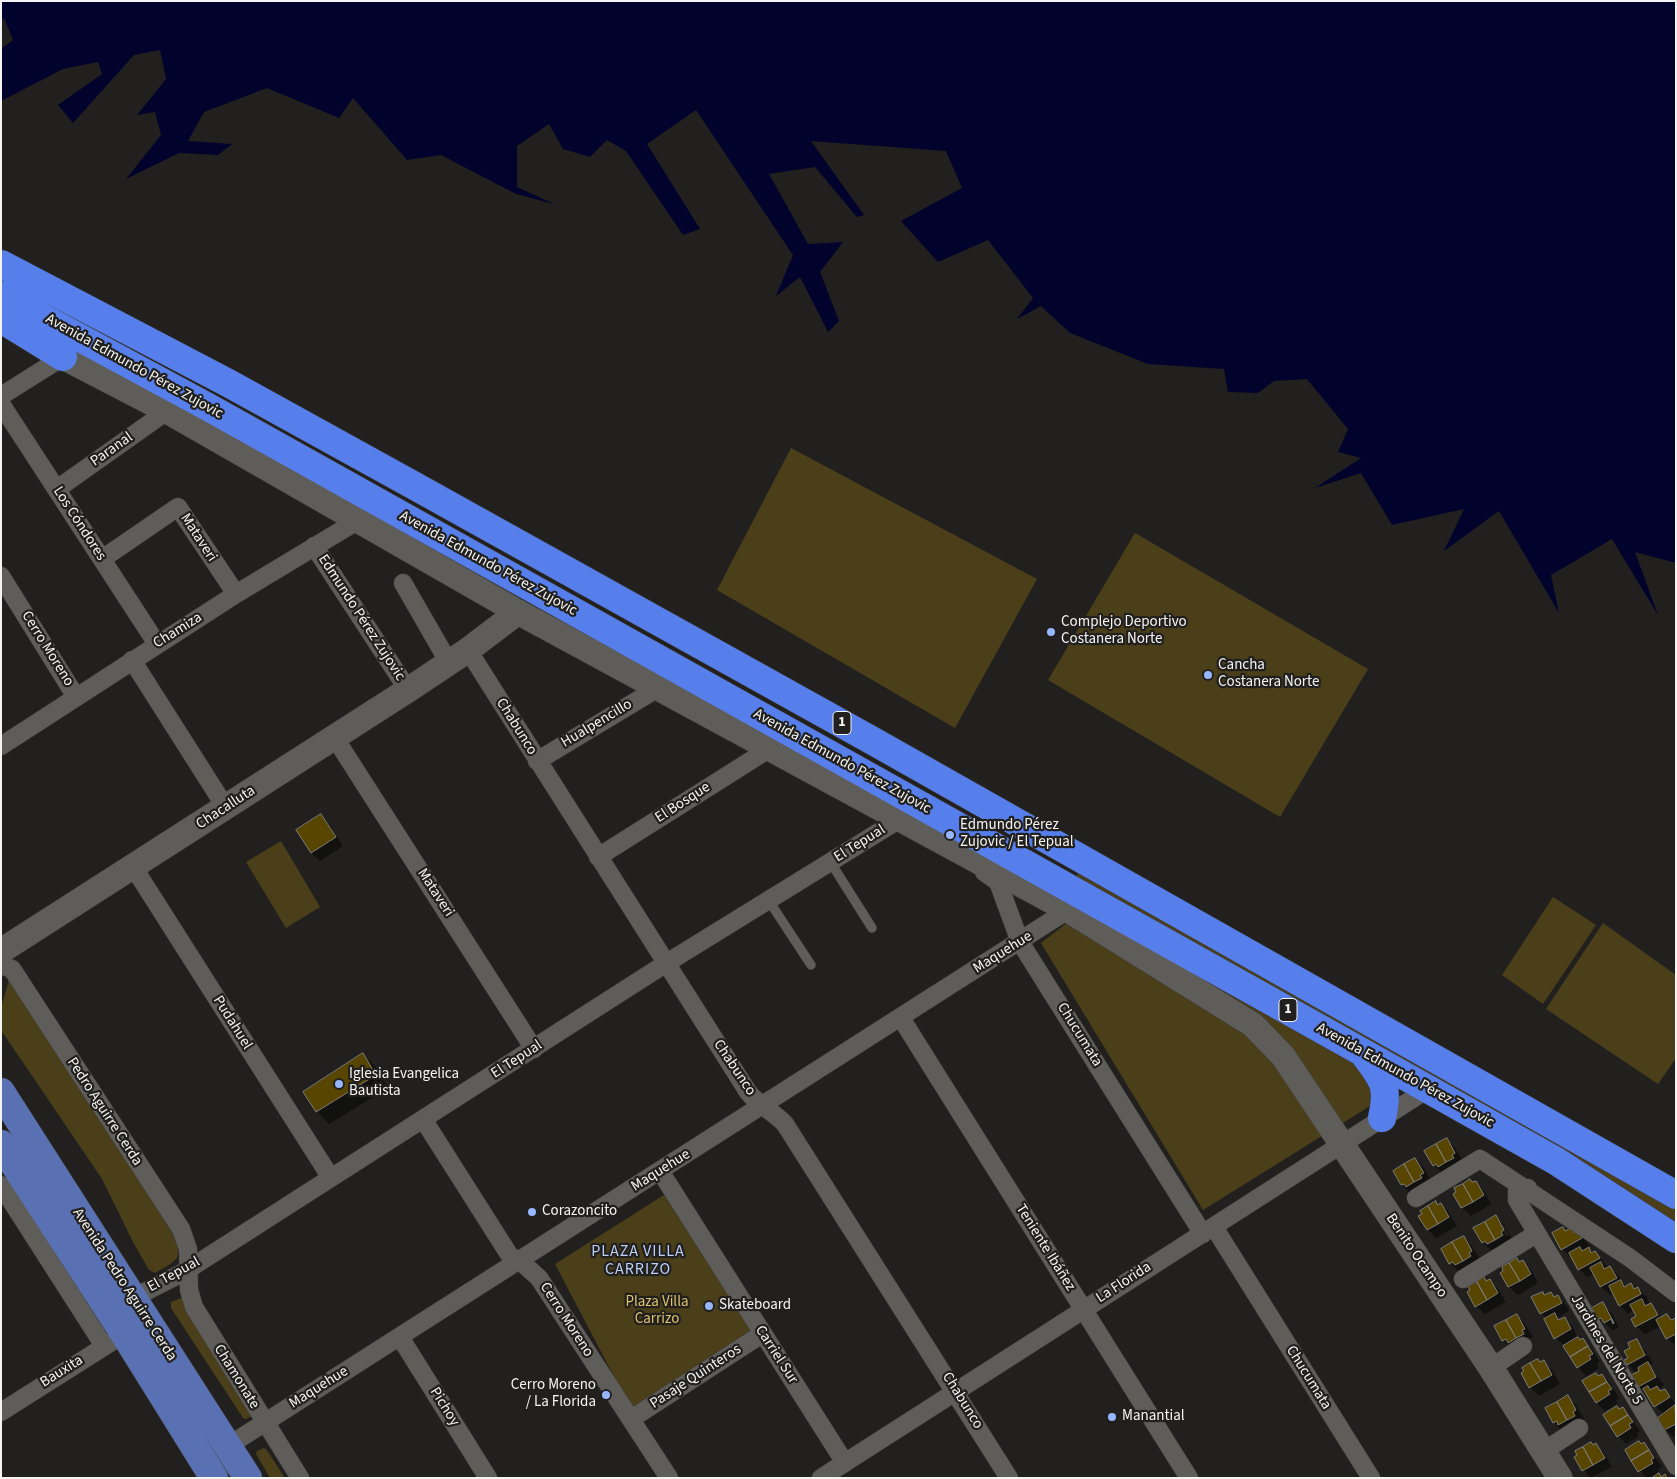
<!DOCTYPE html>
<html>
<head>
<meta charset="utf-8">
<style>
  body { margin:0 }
  #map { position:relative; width:1677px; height:1479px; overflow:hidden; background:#21201e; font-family:"Source Sans 3",sans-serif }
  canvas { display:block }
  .frame { position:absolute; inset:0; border:2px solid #f4f4f2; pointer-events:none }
</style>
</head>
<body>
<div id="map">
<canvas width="1677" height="1479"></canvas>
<div class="frame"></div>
</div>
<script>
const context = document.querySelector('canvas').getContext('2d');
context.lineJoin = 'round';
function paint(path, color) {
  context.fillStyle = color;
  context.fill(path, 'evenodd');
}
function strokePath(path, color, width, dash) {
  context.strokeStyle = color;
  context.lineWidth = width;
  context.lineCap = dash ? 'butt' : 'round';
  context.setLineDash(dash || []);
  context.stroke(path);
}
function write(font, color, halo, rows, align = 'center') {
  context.font = font + ' "Source Sans 3",sans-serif';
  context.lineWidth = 4.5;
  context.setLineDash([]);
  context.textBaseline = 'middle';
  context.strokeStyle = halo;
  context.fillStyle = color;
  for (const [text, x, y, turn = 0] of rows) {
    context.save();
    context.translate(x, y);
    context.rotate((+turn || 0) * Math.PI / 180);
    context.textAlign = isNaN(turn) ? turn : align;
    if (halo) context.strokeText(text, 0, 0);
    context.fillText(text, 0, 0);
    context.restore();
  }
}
paint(new Path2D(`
  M791 448 1037 579 955 728 717 590Z
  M1135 533 1368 669 1280 817 1048 680Z
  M281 841 320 907 286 928 246 862Z
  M1078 870 1676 1203V1228L1420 1075 1203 1210 1041 943 1068 922Z
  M1553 897 1596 925 1543 1004 1502 975Z
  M1603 923 1676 975V1058L1658 1084 1546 1009Z
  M9 980 17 987 174 1235C183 1261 177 1260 155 1273L149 1270 133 1242 102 1179 1 1030V1008Z
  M664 1195 752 1333 631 1409 555 1264Z
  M186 1296 252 1416 246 1419 243 1418 171 1308V1302Z
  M264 1448 266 1449 285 1478H270L256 1454 257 1451Z`), '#4b3f1a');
paint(new Path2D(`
  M1 1H1676V563L1635 552 1658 615 1612 539 1551 575 1559 613 1499 511 1444 551 1464 509 1392 525 1361 473 1315 488 1361 458 1338 452 1348 429 1307 379 1274 381 1258 393 1228 392 1224 369 1148 364 1070 333 1041 306 1017 319 1033 298 988 240 938 262 901 221 962 188 946 151 811 141 864 215 857 217 815 167 769 174 808 244 843 242 820 272 839 321 828 332 800 277 776 296 793 255 696 110 647 144 700 229 683 235 626 151 607 140 590 157 563 149 549 124 517 146V187L554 204 516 194 441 155 407 160 353 98 339 118 267 88 204 112 188 141 232 144 218 155 179 153 126 179 161 135 155 112 137 115 166 79 160 50 134 55 73 123 58 105 102 74 98 62 63 69 1 101V49L13 40 4 18 1 21Z`), '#01032c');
paint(new Path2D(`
  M321 815 329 824 343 846 320 861 311 853Z
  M363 1054 376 1067 388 1088 329 1124 317 1111Z
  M1447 1140 1455 1148 1463 1161 1442 1173 1434 1165Z
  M1415 1159 1424 1168 1431 1181 1410 1193 1402 1185Z
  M1475 1182 1484 1191 1491 1204 1471 1216 1462 1208 1455 1194Z
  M1435 1203 1438 1206 1441 1204 1449 1213 1457 1226 1436 1238 1428 1230 1420 1216Z
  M1496 1217 1504 1225 1512 1239 1508 1241 1510 1244 1496 1252 1493 1249 1491 1250 1483 1242ZM1500 1225H1503L1509 1235 1506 1236Z
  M1563 1229 1566 1232 1571 1229 1575 1233 1578 1232 1586 1240 1590 1247 1587 1248 1593 1253 1595 1252 1608 1268 1610 1267 1619 1276 1626 1287 1631 1285 1646 1296 1649 1303 1645 1305 1647 1307 1652 1306 1662 1318 1667 1315 1673 1321 1676 1319V1346L1667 1338 1661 1326 1645 1334 1636 1326 1638 1317 1634 1310 1628 1314 1620 1305 1614 1293 1610 1295 1601 1287 1594 1274 1587 1277 1579 1269 1572 1256 1570 1257 1562 1249Z
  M1464 1237 1472 1246 1480 1259 1464 1273 1461 1270 1459 1271 1450 1263Z
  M1517 1260 1520 1263 1522 1261 1531 1270 1538 1283 1518 1295 1509 1287 1502 1273Z
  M1484 1279 1487 1282 1490 1280 1498 1289 1506 1302 1485 1314 1476 1306Z
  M1542 1293 1545 1296 1551 1293 1555 1298 1558 1296 1566 1305 1569 1311 1557 1318 1560 1320 1564 1318 1573 1327 1578 1339 1580 1341 1583 1340 1591 1348 1600 1362 1597 1364 1599 1368 1586 1376 1578 1367 1565 1346 1555 1338 1547 1319 1541 1313Z
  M1602 1304 1611 1312 1619 1327 1613 1330 1599 1319 1594 1309Z
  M1517 1315 1525 1324 1533 1337 1529 1339 1531 1342 1517 1350 1512 1349 1503 1340 1496 1327Z
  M1636 1340 1647 1353 1633 1360V1363L1648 1355 1653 1363 1649 1365 1664 1385 1658 1389 1661 1392 1664 1390 1676 1404V1436L1674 1437 1665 1429 1664 1415 1639 1387 1636 1373 1628 1364Z
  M1543 1362 1552 1370 1560 1384 1539 1396 1530 1387 1523 1374Z
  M1596 1374 1599 1377 1602 1375 1610 1383 1619 1398 1616 1400 1618 1403 1605 1411 1597 1403 1584 1382Z
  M1568 1397 1576 1405 1584 1419 1562 1431 1554 1422Z
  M1623 1408 1640 1431 1637 1433 1639 1436 1626 1444 1618 1436Z
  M1644 1444 1662 1466 1658 1469 1660 1472 1657 1473 1662 1478H1646L1626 1450Z
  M1596 1445 1604 1453 1612 1467 1590 1478 1575 1457Z`), '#0007');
const building = new Path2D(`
  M321 814 336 837 311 853 296 830Z
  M363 1053 376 1075 316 1112 303 1092Z
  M1447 1138 1455 1153 1452 1155 1454 1158 1446 1162 1436 1144Z
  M1436 1144 1446 1162 1438 1167 1436 1164 1433 1166 1424 1151Z
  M1415 1158 1424 1173 1420 1175 1422 1178 1414 1182 1404 1164Z
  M1404 1164 1414 1182 1406 1187 1404 1184 1401 1185 1393 1171Z
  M1470 1179 1472 1182 1476 1181 1484 1195 1473 1202 1463 1184Z
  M1463 1184 1473 1202 1461 1208 1453 1194 1456 1192 1454 1188Z
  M1436 1201 1437 1205 1441 1203 1449 1217 1438 1224 1428 1206Z
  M1428 1206 1438 1224 1427 1230 1418 1216 1422 1214 1420 1211Z
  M1496 1215 1504 1230 1501 1232 1503 1235 1495 1240 1485 1222Z
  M1485 1222 1495 1240 1487 1244 1485 1241 1482 1243 1473 1228Z
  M1563 1227 1565 1231 1571 1228 1574 1233 1578 1231 1582 1238 1561 1250 1552 1233Z
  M1464 1236 1472 1251 1469 1253 1471 1256 1463 1261 1452 1242Z
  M1452 1242 1463 1261 1455 1265 1453 1262 1449 1264 1441 1249Z
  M1580 1247 1582 1251 1589 1247 1591 1253 1595 1251 1600 1258 1578 1270 1569 1253Z
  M1517 1258 1519 1262 1523 1260 1531 1274 1520 1281 1509 1263Z
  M1601 1262 1604 1269 1610 1266 1617 1278 1600 1287 1590 1268Z
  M1509 1263 1520 1281 1508 1287 1500 1273 1503 1271 1502 1267Z
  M1484 1277 1486 1281 1490 1279 1498 1293 1487 1300 1477 1282Z
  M1621 1280 1624 1287 1631 1283 1634 1289 1638 1287 1641 1294 1619 1306 1609 1286Z
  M1477 1282 1487 1300 1475 1307 1467 1292 1470 1290 1468 1287Z
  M1543 1292 1544 1295 1551 1292 1554 1297 1558 1295 1562 1303 1540 1314 1531 1297Z
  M1642 1299 1645 1306 1651 1303 1658 1315 1635 1327 1631 1319 1636 1316 1630 1305Z
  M1603 1302 1614 1323 1613 1324 1611 1319 1604 1323 1601 1318 1598 1319 1592 1308Z
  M1555 1313 1558 1320 1565 1317 1571 1329 1554 1339 1544 1319Z
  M1517 1314 1525 1329 1522 1330 1524 1334 1516 1338 1506 1320Z
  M1667 1314 1671 1320 1676 1318V1334L1666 1339 1656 1320Z
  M1506 1320 1516 1338 1508 1343 1506 1339 1502 1341 1494 1326Z
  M1578 1337 1580 1340 1583 1338 1588 1346 1570 1357 1563 1346Z
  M1637 1339 1645 1355 1627 1365 1624 1360 1628 1358 1624 1351 1630 1348 1628 1343Z
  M1588 1346 1593 1354 1589 1356 1591 1359 1577 1368 1570 1357Z
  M1538 1359 1540 1362 1544 1360 1552 1375 1541 1381 1530 1363Z
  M1648 1362 1656 1377 1638 1387 1631 1375 1639 1371 1638 1368Z
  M1530 1363 1541 1381 1529 1388 1521 1373 1524 1371 1522 1368Z
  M1596 1373 1598 1376 1602 1374 1607 1382 1589 1392 1582 1381Z
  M1607 1382 1612 1389 1608 1391 1610 1394 1596 1403 1589 1392Z
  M1648 1386 1650 1390 1657 1386 1660 1391 1665 1389 1670 1397 1654 1407 1643 1389Z
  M1568 1395 1576 1410 1573 1412 1575 1416 1567 1420 1557 1402Z
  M1557 1402 1567 1420 1558 1425 1557 1421 1553 1423 1545 1408Z
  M1675 1405 1676 1424 1664 1430 1658 1418Z
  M1617 1406 1619 1409 1623 1407 1628 1415 1610 1426 1603 1415Z
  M1628 1415 1633 1422 1629 1424 1631 1428 1617 1437 1610 1426Z
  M1639 1441 1641 1444 1644 1442 1649 1450 1631 1461 1625 1450Z
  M1591 1442 1593 1445 1596 1443 1605 1458 1593 1465 1583 1447Z
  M1583 1447 1593 1465 1582 1471 1574 1457 1577 1455 1575 1451Z
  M1649 1450 1654 1458 1651 1460 1653 1463 1638 1472 1631 1461Z
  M1659 1473 1661 1477 1665 1474 1667 1478H1652Z`);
paint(building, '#584600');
strokePath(building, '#7d7c79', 1);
const lane = new Path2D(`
  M831 863 872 928
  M769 901 811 965`);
const street = new Path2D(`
  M1 396 63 357
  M1 404 157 644
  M57 489 167 411
  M314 546 408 690
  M102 559 178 507 236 594
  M1 576 76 697
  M403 583 449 663
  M468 650 748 1092C758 1105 774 1112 785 1124L1009 1478
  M132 660 226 808
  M335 738 534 1049
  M1 746 236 594 357 521
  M537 761 658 688
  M598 857 769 749
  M134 868 331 1178
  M984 872 998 882 1020 942 1203 1234
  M1 965 12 969 181 1229 188 1249 189 1290 194 1307 300 1478
  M901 1018 1189 1478
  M423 1119 510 1256 520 1261 539 1278 669 1478
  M660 1171 845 1463
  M1 1185 104 1346
  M1528 1188 1517 1191V1200L1676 1466
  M1416 1198 1480 1159 1630 1258 1676 1293
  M1214 1227 1371 1478
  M1463 1279 1536 1234
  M133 1298 184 1272 665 964 900 819
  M400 1337 488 1478
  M1491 1368 1523 1346
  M1 1412 113 1341
  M631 1419 762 1334
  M228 1446 1068 910
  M1544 1451 1579 1428
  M821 1478 1428 1089`);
const secondary = new Path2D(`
  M63 357 167 411 518 612 1068 910 1253 1025 1283 1056 1491 1368 1560 1478
  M1 951 408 690 468 650 518 612`);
const primary = new Path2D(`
  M1 1092 248 1478
  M1 1144 125 1335 214 1478`);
const highway = new Path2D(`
  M1 264 230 384 422 490 873 741 1676 1195
  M1 295 208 407 1362 1052 1556 1161 1676 1239
  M1 319 63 357
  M1366 1057C1384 1081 1389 1087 1382 1118`);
strokePath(lane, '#3e3d3b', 10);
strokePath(street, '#3e3d3b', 19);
strokePath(secondary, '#3e3d3b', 26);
strokePath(primary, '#3e3d3b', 29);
strokePath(highway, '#3e3d3b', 29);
strokePath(lane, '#5e5d5a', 9);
strokePath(street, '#5e5d5a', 18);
strokePath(secondary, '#5e5d5a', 25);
strokePath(primary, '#5971b2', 28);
strokePath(highway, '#567fec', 28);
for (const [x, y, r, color] of [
  [1051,632,5,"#97b6fd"],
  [1208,675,5,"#97b6fd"],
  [950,835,5,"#97b6fd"],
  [339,1084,5,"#97b6fd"],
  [532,1212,5,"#97b6fd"],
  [709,1306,5,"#97b6fd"],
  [606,1395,5,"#97b6fd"],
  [1112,1417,5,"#97b6fd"]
]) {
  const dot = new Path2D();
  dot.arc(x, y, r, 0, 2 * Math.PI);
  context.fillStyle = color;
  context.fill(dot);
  strokePath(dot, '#21201e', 2);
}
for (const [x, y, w] of [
  [842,723,18],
  [1288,1010,18]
]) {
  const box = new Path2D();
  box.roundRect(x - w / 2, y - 11.5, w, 23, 4);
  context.fillStyle = '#21201e';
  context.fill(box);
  strokePath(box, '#f4f4f2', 1);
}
write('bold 14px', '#f4f4f2', null, [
  ["1",842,723],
  ["1",1288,1010]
]);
write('15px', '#f4f4f2', '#21201e', [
  ["Avenida Edmundo Pérez Zujovic",134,367,29],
  ["Paranal",112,450,-35],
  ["Los Cóndores",79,524,57],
  ["Mataveri",198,538,57],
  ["Avenida Edmundo Pérez Zujovic",488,564,29],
  ["Edmundo Pérez Zujovic",361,618,57],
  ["Chamiza",178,631,-32],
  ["Cerro Moreno",47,649,58],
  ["Hualpencillo",597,724,-31],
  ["Chabunco",516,727,58],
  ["Avenida Edmundo Pérez Zujovic",842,762,29],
  ["El Bosque",683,803,-33],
  ["Chacalluta",226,808,-33],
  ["El Tepual",860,844,-32],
  ["Mataveri",435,893,57],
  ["Maquehue",1003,953,-32],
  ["Pudahuel",232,1023,58],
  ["Chucumata",1079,1035,58],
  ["El Tepual",517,1060,-33],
  ["Chabunco",734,1068,56],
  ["Avenida Edmundo Pérez Zujovic",1405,1076,29],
  ["Pedro Aguirre Cerda",104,1112,57],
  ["Maquehue",661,1171,-32],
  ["Teniente Ibáñez",1045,1248,58],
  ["Benito Ocampo",1416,1256,56],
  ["El Tepual",174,1275,-29],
  ["La Florida",1124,1283,-33],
  ["Avenida Pedro Aguirre Cerda",124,1285,57],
  ["Cerro Moreno",566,1320,57],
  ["Jardines del Norte 5",1606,1350,59],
  ["Carriel Sur",776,1355,57],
  ["Bauxita",62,1372,-32],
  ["Chamonate",236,1377,58],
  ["Pasaje Quinteros",696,1377,-33],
  ["Chucumata",1308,1378,58],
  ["Maquehue",319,1388,-32],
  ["Chabunco",962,1401,58],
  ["Pichoy",444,1407,58]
]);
write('15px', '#f4f4f2', '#21201e', [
  ["Complejo Deportivo",1061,623],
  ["Costanera Norte",1061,640],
  ["Cancha",1218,666],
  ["Costanera Norte",1218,683],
  ["Edmundo Pérez",960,826],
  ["Zujovic / El Tepual",960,843],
  ["Iglesia Evangelica",349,1075],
  ["Bautista",349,1092],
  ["Corazoncito",542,1212],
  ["Skateboard",719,1306],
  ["Cerro Moreno",596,1386,"right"],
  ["/ La Florida",596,1403,"right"],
  ["Manantial",1122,1417]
], 'left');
write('15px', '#e0c36c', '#21201e', [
  ["Plaza Villa",657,1303],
  ["Carrizo",657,1320]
]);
context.letterSpacing = '1px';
write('16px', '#bdcff7', '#21201e', [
  ["PLAZA VILLA",638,1252],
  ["CARRIZO",638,1270]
]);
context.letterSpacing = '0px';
</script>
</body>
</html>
